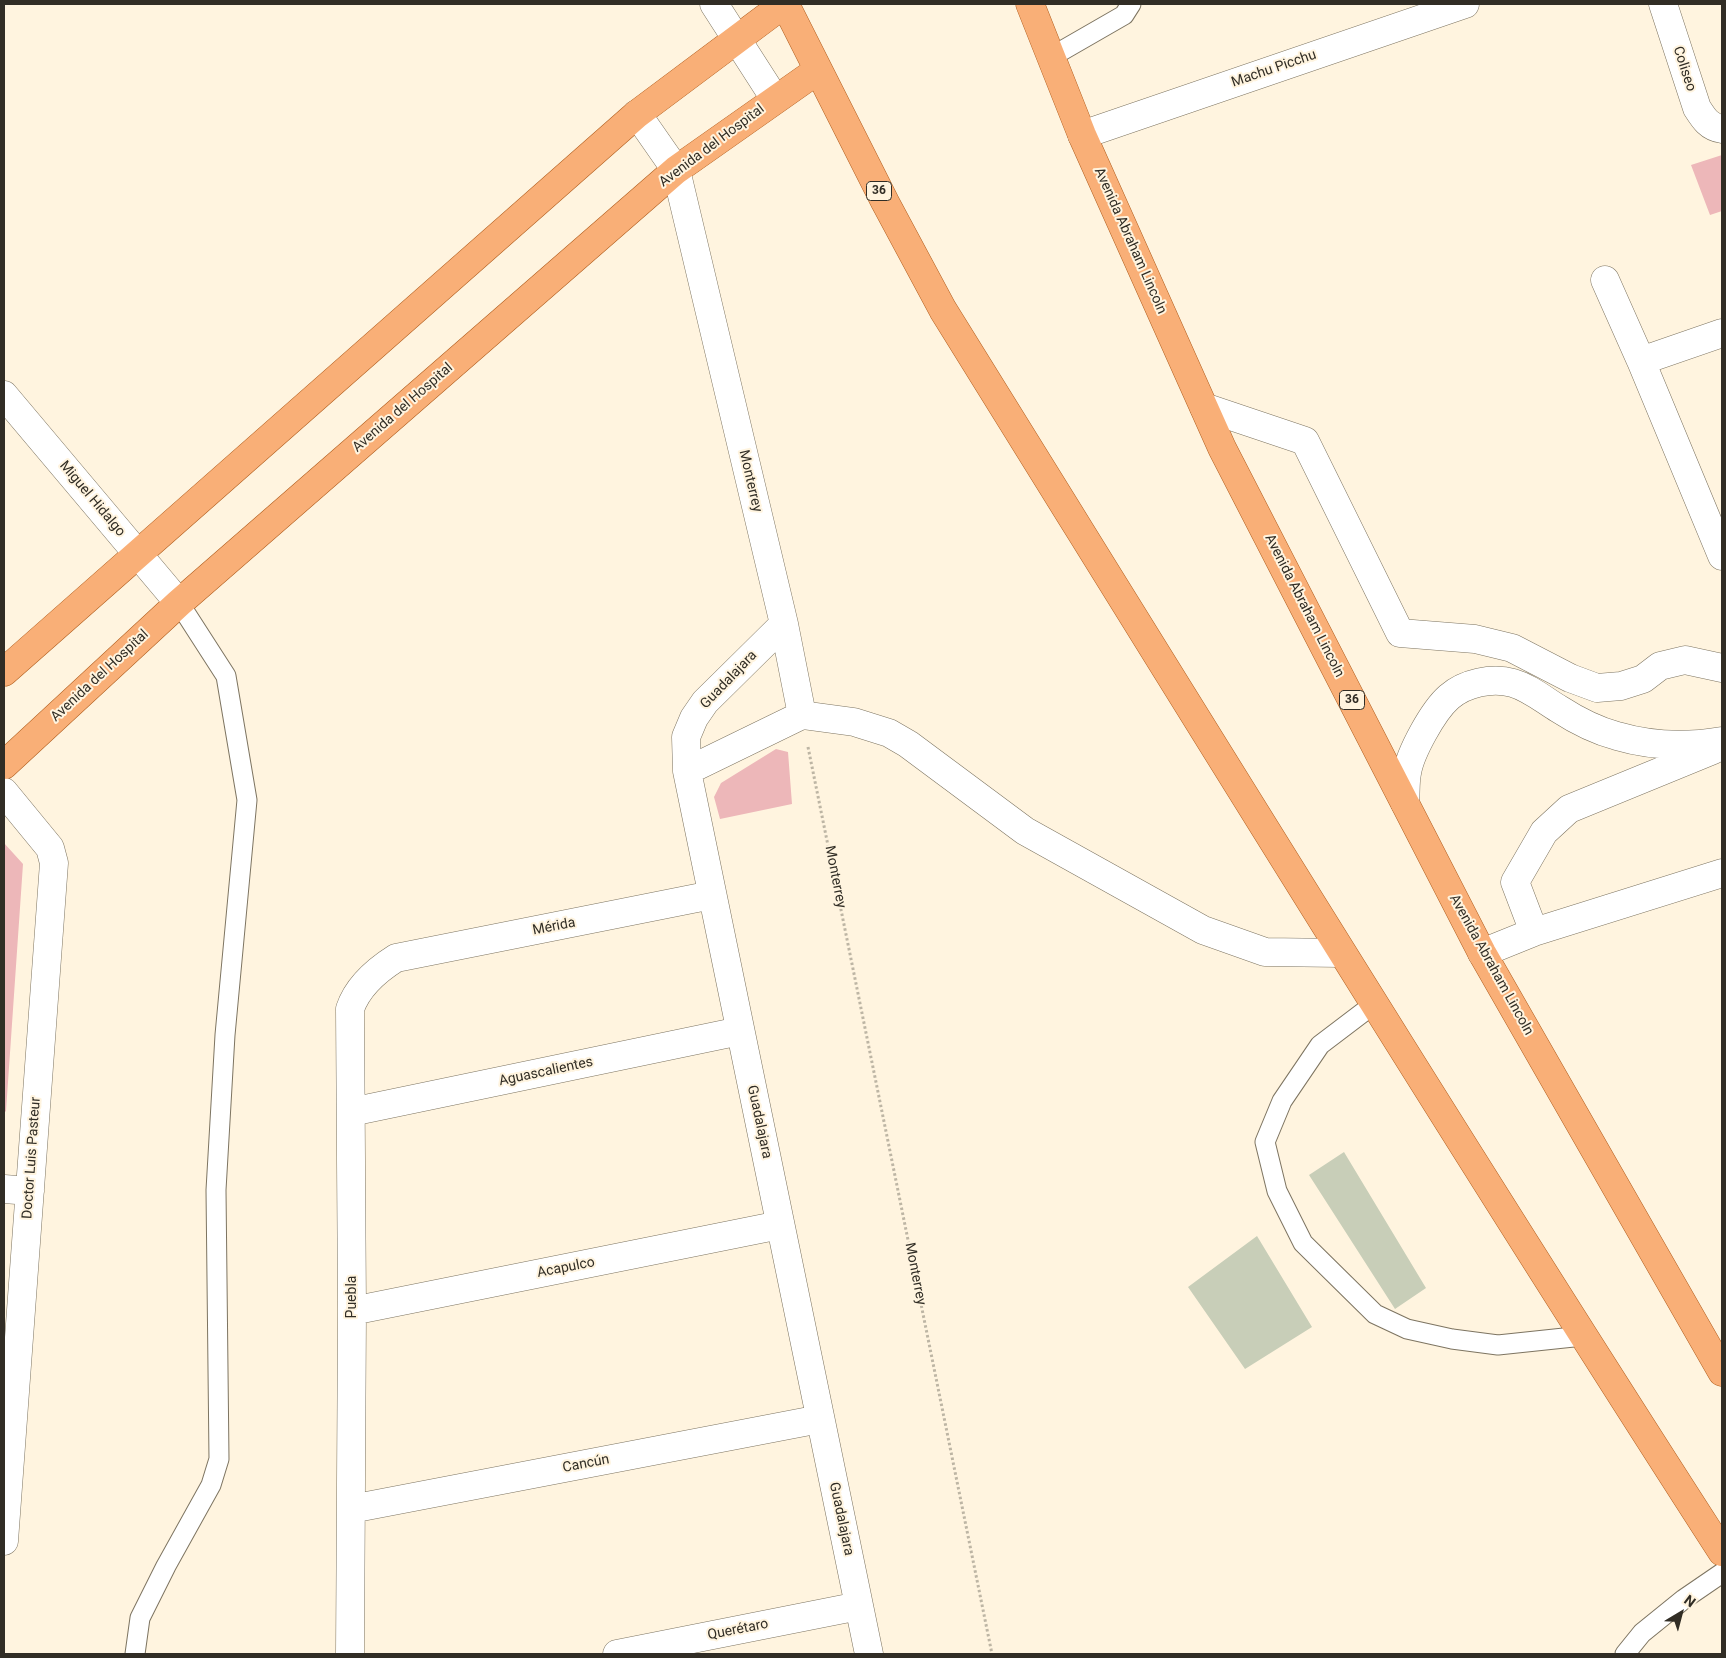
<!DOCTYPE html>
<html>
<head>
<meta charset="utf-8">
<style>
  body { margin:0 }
  #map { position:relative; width:1726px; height:1658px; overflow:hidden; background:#fff4df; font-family:Roboto,sans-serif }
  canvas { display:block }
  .frame { position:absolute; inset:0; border:5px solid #312d25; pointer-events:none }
  .north { position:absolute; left:1656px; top:1588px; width:50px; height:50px; -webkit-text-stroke:4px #fff4df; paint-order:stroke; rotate:37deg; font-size:14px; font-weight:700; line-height:20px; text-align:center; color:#312d25 }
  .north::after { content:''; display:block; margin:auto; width:18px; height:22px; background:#312d25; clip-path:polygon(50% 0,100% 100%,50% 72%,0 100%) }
</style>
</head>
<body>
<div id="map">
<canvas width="1726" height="1658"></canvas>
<div class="frame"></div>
<div class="north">N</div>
</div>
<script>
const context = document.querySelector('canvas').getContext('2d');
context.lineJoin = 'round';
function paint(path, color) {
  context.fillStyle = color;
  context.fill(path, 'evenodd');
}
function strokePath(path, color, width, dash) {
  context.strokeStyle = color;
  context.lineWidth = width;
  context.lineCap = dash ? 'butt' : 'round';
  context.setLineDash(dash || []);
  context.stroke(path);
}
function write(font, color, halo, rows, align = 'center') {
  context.font = font + ' Roboto,sans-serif';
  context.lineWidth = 4;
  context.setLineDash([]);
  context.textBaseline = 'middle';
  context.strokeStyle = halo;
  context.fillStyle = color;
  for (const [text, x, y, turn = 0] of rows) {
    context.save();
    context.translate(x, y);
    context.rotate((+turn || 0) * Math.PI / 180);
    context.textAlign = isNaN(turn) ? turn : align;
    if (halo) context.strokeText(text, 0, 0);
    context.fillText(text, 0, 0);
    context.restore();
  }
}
paint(new Path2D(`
  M1722 155V211L1710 215 1691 165Z
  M776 749 788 752 792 804 720 819 714 797 721 783Z
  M4 843 23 864 6 1111 4 1113Z`), '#edb7b9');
paint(new Path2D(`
  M1344 1152 1426 1288 1395 1309 1309 1175Z
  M1257 1236 1312 1327 1245 1369 1188 1287Z`), '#c8ceb8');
const lane = new Path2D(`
  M1051 57 1124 15 1131 4
  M1374 1004 1320 1045 1282 1101 1265 1142 1277 1191 1303 1243 1375 1314 1407 1329 1452 1339 1498 1345 1583 1336
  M135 1654 140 1618 166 1566 211 1485 219 1459 216 1190 225 1035 247 800 226 676 179 603
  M1625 1654 1642 1633 1684 1599 1722 1573`);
const street = new Path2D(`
  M1663 4 1697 108C1704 119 1709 127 1722 129
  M637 114 676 170 784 624 802 715
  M1082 135 1465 4
  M1605 280 1641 361 1722 556
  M1641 361 1722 333
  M1204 407 1305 441 1400 633 1475 639 1512 648 1570 678 1597 688 1621 686 1643 679 1660 666 1685 660 1722 668
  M784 624 705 702 694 718 686 737 687 771 869 1654
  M687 771 802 715 854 722 889 733 908 744 1025 831 1203 930 1265 952 1341 953
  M4 792 50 848 54 863 4 1541
  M1405 803C1406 794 1405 783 1407 773 1410 753 1433 711 1449 697 1465 683 1492 677 1513 683 1530 688 1544 700 1559 709 1576 720 1598 731 1617 736 1651 746 1687 747 1722 741
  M1534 932 1515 882 1544 832 1569 809 1713 750
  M1482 953 1534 932 1722 873
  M351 1112 740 1031
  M4 1189 30 1191
  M352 1311 780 1225
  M351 1509 820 1419
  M350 1654 352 1311 350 1009C357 988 377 970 396 958L712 895
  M617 1654 859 1606`);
const secondary = new Path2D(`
  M714 4 775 99
  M4 395 179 603`);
const primary = new Path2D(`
  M785 4 885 202 943 310C1201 725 1457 1141 1722 1552
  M1030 4 1082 135 1222 448 1482 953 1722 1372
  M4 672 637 114 784 4
  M4 765 179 603 676 170 818 70`);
strokePath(lane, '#7d7461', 21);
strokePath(street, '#7d7461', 29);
strokePath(secondary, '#7d7461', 29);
strokePath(primary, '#b05e1f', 29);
strokePath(new Path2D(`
  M808 747 992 1654`), '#bdb5a4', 3, [2.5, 2.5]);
strokePath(lane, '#fff', 19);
strokePath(street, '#fff', 28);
strokePath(secondary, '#fff', 28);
strokePath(primary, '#f9af77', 28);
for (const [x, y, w] of [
  [879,191,25],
  [1352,700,25]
]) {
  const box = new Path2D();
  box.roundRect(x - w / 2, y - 9.5, w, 19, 4);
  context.fillStyle = '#fff4df';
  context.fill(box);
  strokePath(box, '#312d25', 1);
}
write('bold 12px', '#312d25', null, [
  ["36",879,191],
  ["36",1352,700]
]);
write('14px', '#312d25', '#fff4df', [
  ["Machu Picchu",1274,69,-19],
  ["Coliseo",1684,69,72],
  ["Avenida del Hospital",712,146,-37],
  ["Avenida Abraham Lincoln",1130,241,66],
  ["Avenida del Hospital",403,408,-41],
  ["Monterrey",750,481,77],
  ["Miguel Hidalgo",92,499,50],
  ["Avenida Abraham Lincoln",1304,606,63],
  ["Avenida del Hospital",100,676,-43],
  ["Guadalajara",729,680,-46],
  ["Monterrey",835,877,79],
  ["Mérida",554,927,-11],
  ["Avenida Abraham Lincoln",1491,965,61],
  ["Aguascalientes",546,1072,-12],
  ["Guadalajara",759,1122,78],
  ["Doctor Luis Pasteur",32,1158,-86],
  ["Acapulco",566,1268,-11],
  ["Monterrey",915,1274,79],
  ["Puebla",352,1297,-90],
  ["Cancún",586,1464,-11],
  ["Guadalajara",841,1519,78],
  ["Querétaro",738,1630,-11]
]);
</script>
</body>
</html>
